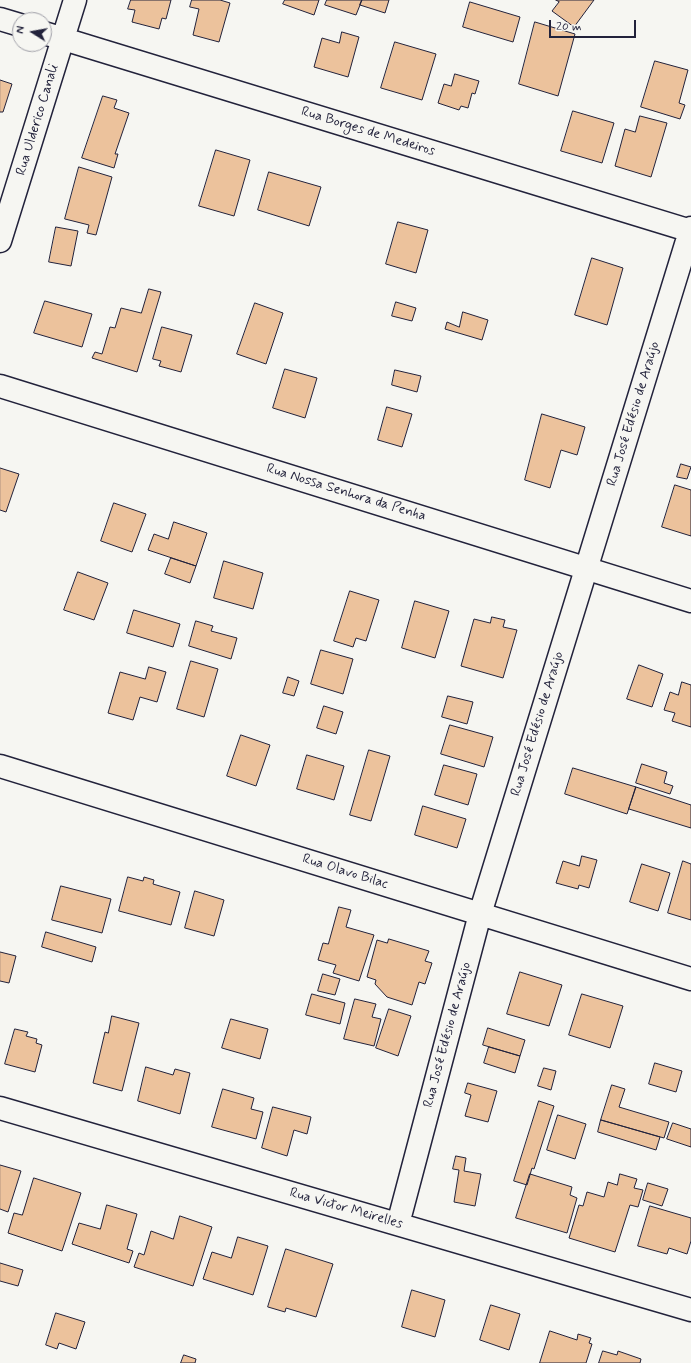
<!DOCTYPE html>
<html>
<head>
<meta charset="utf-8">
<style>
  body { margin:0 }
  #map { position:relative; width:691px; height:1363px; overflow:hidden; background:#f6f6f2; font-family:Mynerve,sans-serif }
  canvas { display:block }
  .north { position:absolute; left:12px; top:12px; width:40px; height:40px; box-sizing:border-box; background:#f6f6f2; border:1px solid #a1a1a9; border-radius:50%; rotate:281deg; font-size:11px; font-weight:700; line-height:16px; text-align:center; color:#22223b }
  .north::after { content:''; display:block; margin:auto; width:14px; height:18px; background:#22223b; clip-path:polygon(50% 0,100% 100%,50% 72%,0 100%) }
  .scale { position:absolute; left:549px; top:20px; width:87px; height:18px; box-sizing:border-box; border:2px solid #22223b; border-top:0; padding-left:5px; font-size:12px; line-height:14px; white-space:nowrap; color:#22223b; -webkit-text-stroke:3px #f6f6f2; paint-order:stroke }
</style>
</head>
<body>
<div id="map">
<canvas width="691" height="1363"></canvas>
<div class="north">N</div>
<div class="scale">20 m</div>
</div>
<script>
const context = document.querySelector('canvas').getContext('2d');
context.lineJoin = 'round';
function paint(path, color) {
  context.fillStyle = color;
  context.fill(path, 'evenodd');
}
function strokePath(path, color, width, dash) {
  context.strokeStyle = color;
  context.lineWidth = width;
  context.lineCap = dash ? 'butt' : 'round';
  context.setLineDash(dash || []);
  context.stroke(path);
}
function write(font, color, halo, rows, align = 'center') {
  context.font = font + ' Mynerve,sans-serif';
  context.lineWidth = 3.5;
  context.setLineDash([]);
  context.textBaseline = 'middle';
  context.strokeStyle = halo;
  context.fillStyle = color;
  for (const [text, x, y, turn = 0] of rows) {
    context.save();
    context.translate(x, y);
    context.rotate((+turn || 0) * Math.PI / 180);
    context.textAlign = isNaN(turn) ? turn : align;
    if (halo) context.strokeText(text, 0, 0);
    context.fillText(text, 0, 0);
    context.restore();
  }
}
const building = new Path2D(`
  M131 0H171L166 19 162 18 159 29 132 22 135 10 128 9Z
  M192 0H220L230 3 219 42 193 35 199 9 190 7Z
  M285 0H319L314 15 283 4Z
  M327 0H362L356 15 325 5Z
  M362 0H389L385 13 360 5Z
  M556 0H594L574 27 552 11 559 2Z
  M470 2 520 17 513 42 463 27Z
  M535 22 575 34 558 96 519 84Z
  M342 32 359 37 348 77 314 67 322 38 339 43Z
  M395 42 436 54 422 100 381 88Z
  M655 61 688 70 679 103 685 105 680 119 641 107Z
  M455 74 479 81 475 94 472 93 468 108 461 106 459 110 438 103 444 84 451 86Z
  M0 80 12 84 3 112H0Z
  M103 96 117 100 114 108 129 113 115 154H118L114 168 82 158Z
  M573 111 614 123 602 163 561 151Z
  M640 116 667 123 651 177 615 166 625 129 635 132Z
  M216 150 250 160 234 216 199 206Z
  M79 167 112 177 96 235 87 233 89 225 65 219Z
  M269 172 321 187 309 226 258 210Z
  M398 222 428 230 416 273 386 264Z
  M56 227 78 231 71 266 49 262Z
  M592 258 623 268 607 325 575 315Z
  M149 289 161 292 137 372 92 358 95 352 102 354 110 327 115 328 121 308 141 313Z
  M45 301 92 314 82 347 34 333Z
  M396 302 416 308 412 321 392 316Z
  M255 303 283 313 266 364 237 354Z
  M463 312 488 320 482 340 445 329 447 322 459 327Z
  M162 327 192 335 181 372 159 366 161 361 153 359Z
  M285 369 317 378 305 418 273 408Z
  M395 370 421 376 417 392 392 385Z
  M387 407 412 414 402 447 378 440Z
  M542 414 585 427 577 455 561 450 550 488 525 480Z
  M681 464 691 467 687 479 677 477Z
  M0 468 19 474 6 512 0 510Z
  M675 485 691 490V536L662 527Z
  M114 503 146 514 132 552 101 541Z
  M174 522 207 533 196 566 148 550 154 534 168 539Z
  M171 558 196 566 190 583 165 574Z
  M224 561 263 573 253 609 214 598Z
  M78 572 108 583 94 620 64 610Z
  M350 591 379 600 366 641 356 638 353 647 334 641Z
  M415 601 449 611 435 658 402 648Z
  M134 610 180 624 173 647 127 633Z
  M492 617 505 620 503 627 517 630 503 678 461 666 474 619 490 623Z
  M196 621 213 626 211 631 237 638 231 659 189 646Z
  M321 650 353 659 343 694 311 684Z
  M191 661 218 669 204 717 177 709Z
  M639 665 663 674 652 707 627 699Z
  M149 667 166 672 157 702 140 697 133 720 108 713 120 672 145 679Z
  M288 677 299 681 294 696 283 693Z
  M682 682 691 685V727L672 721 675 713 664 710 670 692 678 695Z
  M448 696 473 702 467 724 442 717Z
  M324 706 343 712 336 734 317 728Z
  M450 725 493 737 484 767 441 754Z
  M241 735 270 745 256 786 227 776Z
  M369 750 390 756 371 821 350 815Z
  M307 755 344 766 334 800 297 789Z
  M642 764 667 772 664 783 673 786 670 794 636 783Z
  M444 765 477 774 468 805 435 795Z
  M573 768 636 787 627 814 565 794Z
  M636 787 691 805V828L629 809Z
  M423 806 466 819 457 848 415 835Z
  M582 856 597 860 589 888 579 885 578 889 556 883 563 861 579 866Z
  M683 861 691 864V920L668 913Z
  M642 864 670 873 658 911 630 902Z
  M128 877 143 881 144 877 154 880 153 884 180 892 171 925 119 911Z
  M61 886 111 899 102 933 52 920Z
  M195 891 224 900 214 936 185 928Z
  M339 907 351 910 346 927 374 935 359 981 333 973 336 965 318 960 323 943 328 944Z
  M46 932 96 947 92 962 42 947Z
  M389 939 429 951 425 961 432 963 425 984 419 982 412 1005 387 997 375 984 376 980 367 977 377 940 387 943Z
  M0 952 16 956 9 983 0 981Z
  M520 972 562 985 549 1026 507 1014Z
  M323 974 340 979 335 995 318 991Z
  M312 994 345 1003 340 1024 306 1015Z
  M582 994 623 1006 610 1048 569 1035Z
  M355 999 376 1004 372 1017 381 1019 374 1046 344 1039Z
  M389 1009 411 1016 398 1056 376 1048Z
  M112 1016 139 1023 122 1091 93 1083 105 1032 108 1033Z
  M231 1019 268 1029 260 1059 222 1048Z
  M488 1028 525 1040 520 1056 483 1045Z
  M15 1029 28 1032 26 1036 37 1039 36 1043 42 1045 35 1072 5 1064Z
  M489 1047 520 1056 515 1073 484 1063Z
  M655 1063 682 1071 676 1092 649 1084Z
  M146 1067 173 1075 175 1069 190 1073 180 1114 138 1101Z
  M544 1068 556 1071 551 1090 538 1086Z
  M468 1083 497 1091 488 1122 465 1116 471 1095 465 1093Z
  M612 1085 625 1089 619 1107 669 1122 664 1138 601 1120Z
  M223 1089 254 1098 251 1109 263 1112 256 1139 212 1127Z
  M539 1101 554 1106 534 1169 532 1168 527 1185 514 1181Z
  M273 1107 311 1117 307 1134 294 1130 287 1156 262 1148Z
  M558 1115 586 1124 575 1159 547 1150Z
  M601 1120 660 1137 656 1150 598 1132Z
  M673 1123 691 1129V1147L667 1139Z
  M456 1156 466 1158 464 1171 481 1174 475 1206 454 1202 459 1170 453 1169Z
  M0 1165 21 1171 8 1212 0 1209Z
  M530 1174 572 1187 570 1195 577 1198 567 1233 516 1218Z
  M620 1174 637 1179 634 1188 643 1190 638 1207 630 1205 615 1252 569 1238 579 1205 583 1206 587 1192 604 1197 608 1182 617 1185Z
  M34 1178 81 1193 62 1251 8 1233 14 1213 22 1215Z
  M648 1183 668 1189 662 1206 643 1200Z
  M107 1205 137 1214 127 1249 133 1251 129 1263 72 1244 79 1223 100 1229Z
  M650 1206 691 1218V1241L687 1254 669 1248 667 1254 638 1246Z
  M180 1216 212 1227 193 1286 134 1267 139 1253 144 1255 151 1231 173 1239Z
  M238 1237 268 1246 253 1295 203 1279 212 1252 231 1258Z
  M286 1249 333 1264 316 1317 286 1308 285 1312 268 1307Z
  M0 1263 23 1270 18 1286 0 1281Z
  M412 1290 445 1300 435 1337 402 1327Z
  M491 1305 520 1314 509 1350 480 1340Z
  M56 1313 85 1322 76 1349 59 1343 57 1349 46 1345Z
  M550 1331 577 1340 578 1334 591 1338 589 1343 592 1344 586 1363H540Z
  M603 1351 617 1355 618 1351 641 1359 640 1363H599Z
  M184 1355 196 1359 195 1363H181Z`);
paint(building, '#ecc29c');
strokePath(building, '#22223b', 1);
const street = new Path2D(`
  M0 19 20 25
  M44 33 691 231
  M0 241 75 0
  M0 766 691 979
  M0 1108 691 1310
  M398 1224 480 914 691 228`);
const secondary = new Path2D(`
  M0 386 691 601`);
strokePath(street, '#22223b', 25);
strokePath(secondary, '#22223b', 25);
strokePath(street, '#f6f6f2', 22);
strokePath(secondary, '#f6f6f2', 22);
write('14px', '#22223b', '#f6f6f2', [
  ["Rua Ulderico Canali",38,120,-73],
  ["Rua Borges de Medeiros",368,132,17],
  ["Rua José Edésio de Araújo",634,414,-73],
  ["Rua Nossa Senhora da Penha",346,493,17],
  ["Rua José Edésio de Araújo",538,724,-73],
  ["Rua Olavo Bilac",345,872,17],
  ["Rua José Edésio de Araújo",448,1035,-75],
  ["Rua Victor Meirelles",346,1209,16]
]);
</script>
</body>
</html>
